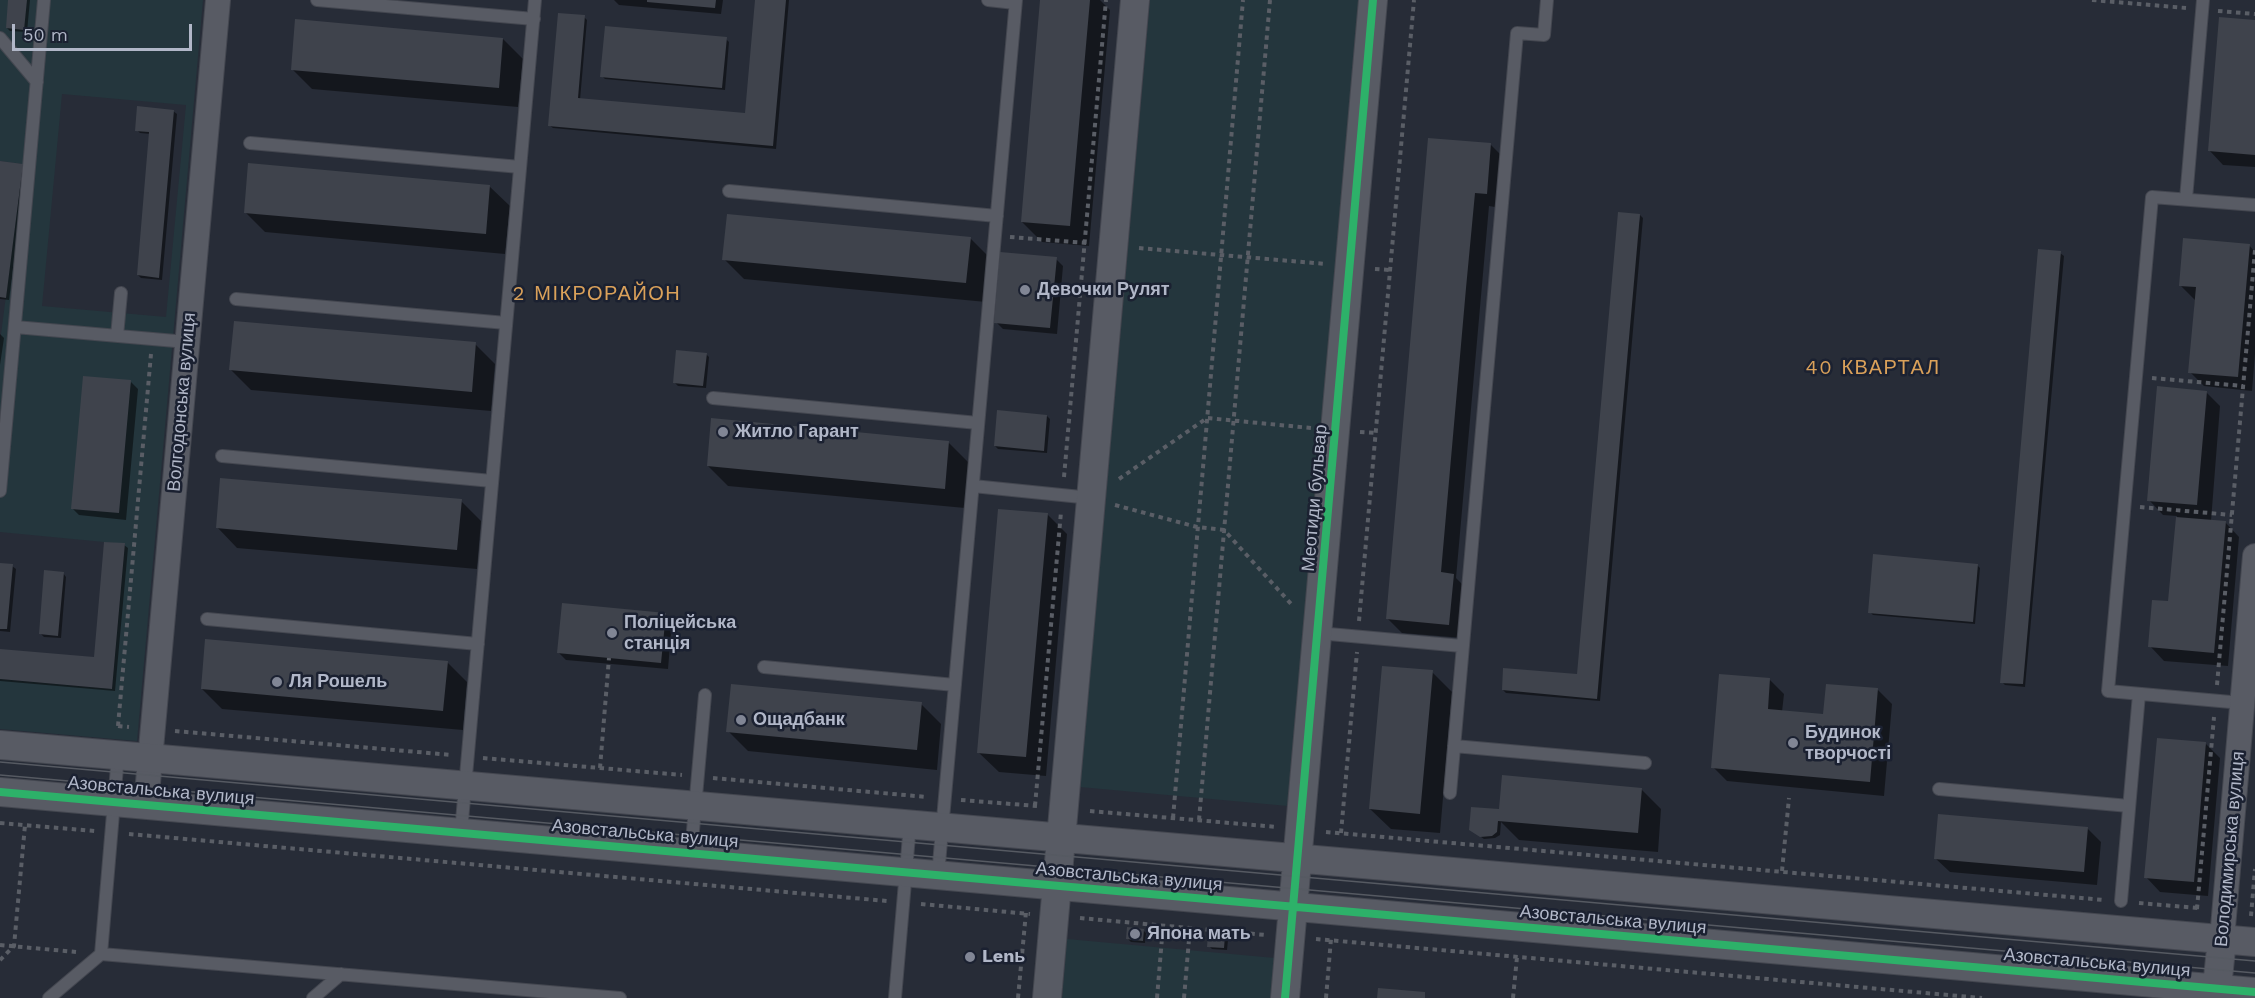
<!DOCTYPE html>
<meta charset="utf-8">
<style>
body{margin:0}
#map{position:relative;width:2255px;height:998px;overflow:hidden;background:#272c37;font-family:"Work Sans",sans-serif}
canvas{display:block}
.scale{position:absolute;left:12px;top:24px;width:180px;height:27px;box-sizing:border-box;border:3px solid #b1b7c8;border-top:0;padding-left:8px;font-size:18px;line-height:21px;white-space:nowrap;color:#b1b7c8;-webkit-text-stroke:4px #1b2131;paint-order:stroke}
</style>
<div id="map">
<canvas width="2255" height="998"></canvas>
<div class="scale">50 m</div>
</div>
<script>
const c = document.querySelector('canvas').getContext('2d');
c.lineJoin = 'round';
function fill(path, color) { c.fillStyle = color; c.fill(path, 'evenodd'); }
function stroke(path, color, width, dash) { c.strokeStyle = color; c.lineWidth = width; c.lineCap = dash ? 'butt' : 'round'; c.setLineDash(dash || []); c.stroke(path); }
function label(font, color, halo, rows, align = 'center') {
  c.font = font + ' "Work Sans",sans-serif'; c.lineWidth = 5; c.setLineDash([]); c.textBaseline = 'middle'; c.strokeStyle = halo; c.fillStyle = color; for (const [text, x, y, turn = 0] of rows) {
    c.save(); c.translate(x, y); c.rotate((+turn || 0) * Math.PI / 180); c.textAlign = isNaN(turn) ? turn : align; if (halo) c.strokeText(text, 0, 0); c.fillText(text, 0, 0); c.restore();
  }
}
const green = new Path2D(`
 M 0,0 L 203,0 L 137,741 L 0,729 L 0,679 L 112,689 L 125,544 L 0,532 L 0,342 L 23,164 L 0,161 ZM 62,94 L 186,105 L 166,317 L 42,306 Z
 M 1150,0 L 1359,0 L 1288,806 L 1080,787 Z
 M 1067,939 L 1275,958 L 1271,998 L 1062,998 Z`);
const shadow = new Path2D(`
 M 9,0 L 30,0 L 27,32 L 10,31 L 7,28 Z
 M 614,0 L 723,0 L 721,14 L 619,5 Z
 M 756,0 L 789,0 L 776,149 L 553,128 L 549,125 L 584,17 L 587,20 L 580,100 L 746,115 Z
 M 1042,0 L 1100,0 L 1110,10 L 1089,246 L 1042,242 L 1022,222 Z
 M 2255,21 L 2255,167 L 2223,165 L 2209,150 Z
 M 503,39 L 523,59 L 518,107 L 312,89 L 292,69 Z
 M 726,39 L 729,42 L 725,90 L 605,79 L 602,76 Z
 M 173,111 L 177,114 L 162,280 L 141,278 L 138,275 L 151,134 L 140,133 L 137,130 Z
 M 1430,139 L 1491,145 L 1505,159 L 1501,208 L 1489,206 L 1456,578 L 1467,589 L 1463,638 L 1402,633 L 1387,618 Z
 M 0,163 L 23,165 L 26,168 L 9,300 L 0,299 Z
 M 489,186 L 510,206 L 505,254 L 265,232 L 245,212 Z
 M 1640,215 L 1643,218 L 1600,701 L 1506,693 L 1503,690 L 1578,676 Z
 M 970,238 L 990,258 L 986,302 L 744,279 L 724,259 Z
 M 2249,245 L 2255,252 L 2255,354 L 2252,391 L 2204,386 L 2190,372 L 2195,300 L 2181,286 Z
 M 2060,253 L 2064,256 L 2025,687 L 2005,685 L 2002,682 Z
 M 1056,259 L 1063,266 L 1057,334 L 1003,329 L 996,322 Z
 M 0,334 L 4,338 L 0,365 Z
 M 475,344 L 495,364 L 491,411 L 251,390 L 231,370 Z
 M 706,354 L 709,357 L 706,388 L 678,386 L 675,383 Z
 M 131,382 L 138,389 L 126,520 L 79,515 L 72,508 Z
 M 2206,392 L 2220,406 L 2211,521 L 2225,522 L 2239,537 L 2228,666 L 2164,661 L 2150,646 L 2170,603 L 2177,516 L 2163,515 L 2149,500 Z
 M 1047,416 L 1050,419 L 1047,453 L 998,449 L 995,446 Z
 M 949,443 L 969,463 L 965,508 L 728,486 L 708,466 Z
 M 461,501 L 481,521 L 477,569 L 237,548 L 217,527 Z
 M 1047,514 L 1067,534 L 1046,776 L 999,772 L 978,752 Z
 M 124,545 L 128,548 L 115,691 L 0,681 L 0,650 L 95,659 Z
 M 0,565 L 12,566 L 16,569 L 10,632 L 0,631 Z
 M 1977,565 L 1980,568 L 1975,624 L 1873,615 L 1870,612 Z
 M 63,573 L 66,577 L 61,638 L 44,637 L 41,634 Z
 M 665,614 L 672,622 L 668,669 L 566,660 L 559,653 Z
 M 447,662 L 467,682 L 463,730 L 222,709 L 202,689 Z
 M 1432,672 L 1452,692 L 1440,833 L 1391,829 L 1370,809 Z
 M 1770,680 L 1784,694 L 1782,712 L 1824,716 L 1878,690 L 1892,704 L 1884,796 L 1727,781 L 1713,767 Z
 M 921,704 L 941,724 L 937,770 L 748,751 L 728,731 Z
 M 2206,744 L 2220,758 L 2208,896 L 2160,892 L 2146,877 Z
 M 1641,789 L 1661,809 L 1658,852 L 1519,840 L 1501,822 L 1500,835 L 1495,838 L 1484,839 L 1474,832 L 1500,811 Z
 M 2087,828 L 2101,842 L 2097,885 L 1950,872 L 1935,858 Z
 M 1143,930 L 1146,933 L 1145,943 L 1131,942 L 1128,939 Z
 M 1224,937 L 1228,940 L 1227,950 L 1212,949 L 1209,946 Z`);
const building = new Path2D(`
 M 8,0 L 27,0 L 24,30 L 6,28 Z
 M 647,0 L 716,0 L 715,8 L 647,2 Z
 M 755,0 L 786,0 L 773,146 L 548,126 L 558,13 L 585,15 L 578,98 L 745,113 Z
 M 1040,0 L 1090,0 L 1070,226 L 1021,222 Z
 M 2219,17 L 2255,20 L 2255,155 L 2208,151 Z
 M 295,19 L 503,38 L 499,88 L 291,70 Z
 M 605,26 L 727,37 L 722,88 L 600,77 Z
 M 137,106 L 174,110 L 159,278 L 137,275 L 149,132 L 135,131 Z
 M 1428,138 L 1491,143 L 1487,194 L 1475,193 L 1466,288 L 1441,572 L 1454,574 L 1449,625 L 1386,619 Z
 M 0,161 L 23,164 L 6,298 L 0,297 Z
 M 248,163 L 490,185 L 486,234 L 244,213 Z
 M 1618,212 L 1640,214 L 1597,699 L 1502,690 L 1503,668 L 1577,674 Z
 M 727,214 L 971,237 L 966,283 L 722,260 Z
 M 2183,238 L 2250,244 L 2238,377 L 2188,373 L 2196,287 L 2179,286 Z
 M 2038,249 L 2061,251 L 2023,684 L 2000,683 Z
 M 1000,252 L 1057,257 L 1050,328 L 994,323 Z
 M 234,321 L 476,342 L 472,392 L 229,370 Z
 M 676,350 L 707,353 L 703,386 L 673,383 Z
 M 83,376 L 131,380 L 119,513 L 71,509 Z
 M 2157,386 L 2207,391 L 2197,505 L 2147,501 Z
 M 997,410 L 1047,415 L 1044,451 L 994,446 Z
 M 711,418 L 949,441 L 945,489 L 707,466 Z
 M 220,478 L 462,499 L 457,550 L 216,528 Z
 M 998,509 L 1048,513 L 1026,757 L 977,753 Z
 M 2176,517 L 2226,521 L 2214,653 L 2148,647 L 2152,600 L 2168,601 Z
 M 104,542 L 125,543 L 112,689 L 0,679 L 0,649 L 94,657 Z
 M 1873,554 L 1978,564 L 1973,622 L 1868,613 Z
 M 0,563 L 13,564 L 7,629 L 0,629 Z
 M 44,570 L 64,572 L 58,636 L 39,634 Z
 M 562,603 L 666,613 L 661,663 L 557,653 Z
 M 205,639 L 448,661 L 443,711 L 201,689 Z
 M 1382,666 L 1433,670 L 1420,814 L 1369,809 Z
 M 1719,674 L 1770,678 L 1768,709 L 1823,714 L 1826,684 L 1878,688 L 1870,782 L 1711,768 Z
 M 731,684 L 922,702 L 917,750 L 726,732 Z
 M 2157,738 L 2206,742 L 2194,882 L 2144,878 Z
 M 1502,775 L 1642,788 L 1638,833 L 1498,821 L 1497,832 L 1492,836 L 1480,837 L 1469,830 L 1471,807 L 1499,809 Z
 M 1938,814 L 2088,827 L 2084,872 L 1934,859 Z
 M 1127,927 L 1144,929 L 1143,941 L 1126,939 Z
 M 1208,934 L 1225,936 L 1224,948 L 1207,947 Z
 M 1378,988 L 1425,992 L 1425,998 L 1377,998 Z`);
const path = new Path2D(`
 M 2092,0 L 2186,8
 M 2218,11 L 2255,14
 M 1010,237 L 1087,243
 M 1139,248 L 1326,264
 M 1375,269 L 1390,270
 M 2152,378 L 2243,386
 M 1360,432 L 1376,433
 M 1064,477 L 1106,0
 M 1119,479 L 1207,418 L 1311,428
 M 1115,505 L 1197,527 L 1224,530 L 1293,606
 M 2140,507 L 2232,515
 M 1359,621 L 1414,0
 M 2217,685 L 2255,250
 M 118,726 L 129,727
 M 118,726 L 151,354
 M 175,731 L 452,755
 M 483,758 L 682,775
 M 600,768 L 609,658
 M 713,778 L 927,797
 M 961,800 L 1037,806
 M 1035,806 L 1061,512
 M 1090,811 L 1277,827
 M 1173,818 L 1243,0
 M 1199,820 L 1270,0
 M 0,823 L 95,831
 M 1326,832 L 2104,900
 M 1341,833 L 1357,652
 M 129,834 L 887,901
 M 1782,871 L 1789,798
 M 2139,903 L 2198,908
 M 921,904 L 1030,914
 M 2197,909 L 2214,717
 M 2251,916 L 2255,869
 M 1080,918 L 1266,935
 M 1316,939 L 1982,998
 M 0,945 L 76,952
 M 0,960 L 14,946 L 25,825
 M 1018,998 L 1026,912
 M 1157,998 L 1163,926
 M 1184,998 L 1190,928
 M 1326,998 L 1331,939
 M 1513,998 L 1517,957`);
const service = new Path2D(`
 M 317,0 L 534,19
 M 988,0 L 1015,3
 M 0,38 L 37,82
 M 250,143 L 520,167
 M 729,191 L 997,216
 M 2186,199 L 2203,0
 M 236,299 L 506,323
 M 15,327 L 187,342
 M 117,336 L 121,293
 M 713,398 L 978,423
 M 222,456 L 492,481
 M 973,486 L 1091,498
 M 0,491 L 44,0
 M 207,619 L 478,644
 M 1318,633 L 1462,646
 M 764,667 L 955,685
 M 2242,703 L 2108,691 L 2152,197 L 2255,205
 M 1454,746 L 1645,763
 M 1939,789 L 2129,806
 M 1450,793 L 1517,33 L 1544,35 L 1547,0
 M 461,832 L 535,0
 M 691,853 L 705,695
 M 938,875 L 1016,0
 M 2121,901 L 2139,694
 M 101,954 L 620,998
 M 49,998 L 101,954 L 118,755
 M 313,998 L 341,974
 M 895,998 L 910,824`);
const minor = new Path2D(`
 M 146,805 L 218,0
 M 2222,939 L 2255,556`);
const tertiary = new Path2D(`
 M 0,745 L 2255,942
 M 0,792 L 2255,992
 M 2217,988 L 2222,939
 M 1047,998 L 1135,0
 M 1285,998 L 1373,0`);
const tram = new Path2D(`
 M 0,762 L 2255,961
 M 0,775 L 2255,973`);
const cycleway = new Path2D(`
 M 0,792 L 2255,992
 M 1285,998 L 1373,0`);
const markers = [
 [1025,290,6,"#818695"],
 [723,432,6,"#818695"],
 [612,633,6,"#818695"],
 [277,682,6,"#818695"],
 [741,720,6,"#818695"],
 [1793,743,6,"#818695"],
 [1135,934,6,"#818695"],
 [970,957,6,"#818695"]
];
const poiNames = [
 ["Девочки Рулят",1037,290],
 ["Житло Гарант",735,432],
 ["Поліцейська",624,623],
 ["станція",624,644],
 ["Ля Рошель",289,682],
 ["Ощадбанк",753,720],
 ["Будинок",1805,733],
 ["творчості",1805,754],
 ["Япона мать",1147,934],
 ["Lenь",982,957]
];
const streetNames = [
 ["Волгодонська вулиця",182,402,-85],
 ["Меотиди бульвар",1315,498,-85],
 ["Азовстальська вулиця",161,791,5],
 ["Азовстальська вулиця",645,834,5],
 ["Володимирська вулиця",2230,849,-85],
 ["Азовстальська вулиця",1129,877,5],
 ["Азовстальська вулиця",1613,920,5],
 ["Азовстальська вулиця",2097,963,5]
];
const neighbourhoodNames = [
 ["2 МІКРОРАЙОН",597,294],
 ["40 КВАРТАЛ",1873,368]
];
fill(green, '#24363d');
fill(shadow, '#0007');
fill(building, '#3f434c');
stroke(service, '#444750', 14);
stroke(minor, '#444750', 26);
stroke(tertiary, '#444750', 30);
stroke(path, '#5a5e66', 4, [4.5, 4.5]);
stroke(service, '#585b64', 12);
stroke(minor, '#585b64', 24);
stroke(tertiary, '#585b64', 28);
stroke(tram, '#565a62', 1.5);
stroke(cycleway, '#2db169', 8);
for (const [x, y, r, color] of markers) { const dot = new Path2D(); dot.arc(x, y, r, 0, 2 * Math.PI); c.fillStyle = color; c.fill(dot); stroke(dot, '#1b2131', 2); }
label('bold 18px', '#b1b7c8', '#1b2131', poiNames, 'left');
label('18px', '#b1b7c8', '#1b2131', streetNames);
c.letterSpacing = '1.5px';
label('20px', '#daa15a', '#1b2131', neighbourhoodNames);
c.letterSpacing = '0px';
</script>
